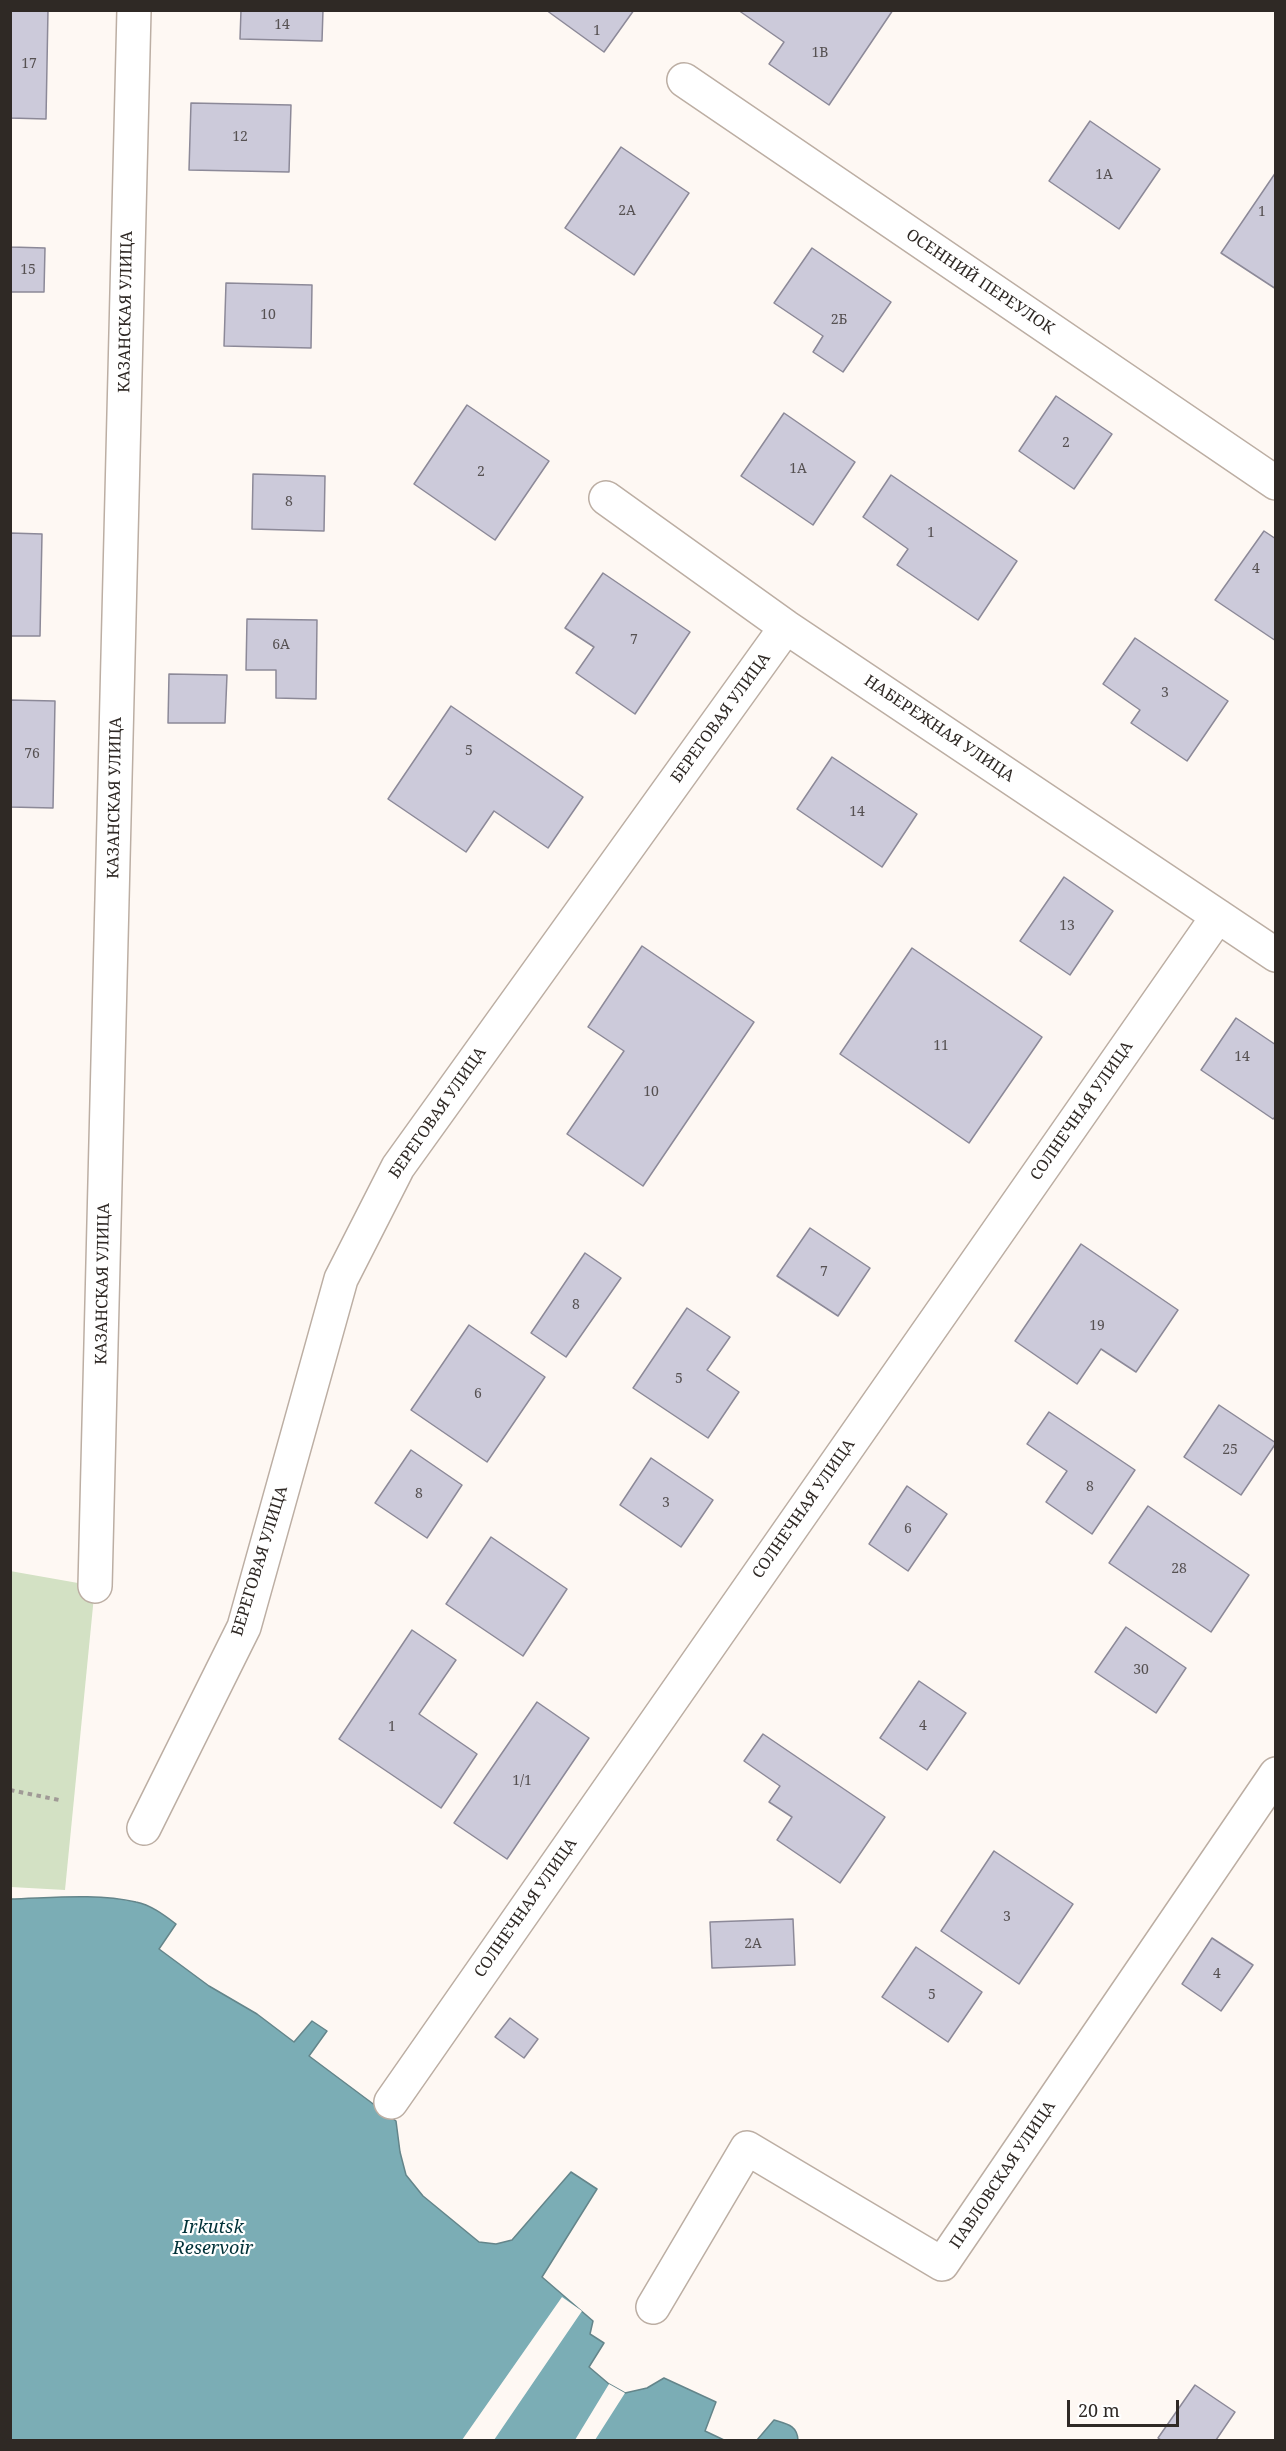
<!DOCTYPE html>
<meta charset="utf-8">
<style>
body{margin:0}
#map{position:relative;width:1286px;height:2451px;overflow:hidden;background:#fef8f3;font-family:"Noto Serif",serif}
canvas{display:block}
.frame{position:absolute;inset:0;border:12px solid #2f2925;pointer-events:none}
.scale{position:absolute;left:1067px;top:2400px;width:112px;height:27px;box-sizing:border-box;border:3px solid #2f2925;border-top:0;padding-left:8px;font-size:18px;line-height:21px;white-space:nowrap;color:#2f2925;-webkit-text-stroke:4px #fff;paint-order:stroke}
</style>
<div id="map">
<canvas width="1286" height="2451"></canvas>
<div class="frame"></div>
<div class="scale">20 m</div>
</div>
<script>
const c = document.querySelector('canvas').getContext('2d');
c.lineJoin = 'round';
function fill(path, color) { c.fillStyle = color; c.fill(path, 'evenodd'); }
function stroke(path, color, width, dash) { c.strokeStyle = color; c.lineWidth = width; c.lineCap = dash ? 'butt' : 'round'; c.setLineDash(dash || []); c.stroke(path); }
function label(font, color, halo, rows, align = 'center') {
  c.font = font + ' "Noto Serif",serif'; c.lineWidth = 4.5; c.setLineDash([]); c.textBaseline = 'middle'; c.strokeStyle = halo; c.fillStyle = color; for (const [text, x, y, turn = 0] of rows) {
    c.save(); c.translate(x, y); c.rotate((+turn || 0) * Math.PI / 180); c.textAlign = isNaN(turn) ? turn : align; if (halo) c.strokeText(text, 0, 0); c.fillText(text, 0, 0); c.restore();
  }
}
const green = new Path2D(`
 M 10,1571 L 95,1586 L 65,1890 L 11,1887 Z`);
const water = new Path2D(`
 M 10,1899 C 51,1898 96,1893 136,1902 C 151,1905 164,1915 176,1924 L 159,1949 L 209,1986 L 257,2014 L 294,2042 L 312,2021 L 327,2031 L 309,2056 L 396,2121 L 400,2152 L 406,2175 L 423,2196 L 479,2242 L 496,2244 L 512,2240 L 571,2172 L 597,2189 L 542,2277 L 593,2321 L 590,2334 L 604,2343 L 589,2367 L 609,2384 L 625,2393 L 647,2388 L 664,2378 L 716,2402 L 705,2431 L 724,2440 L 11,2440 Z
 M 774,2420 C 787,2424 797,2425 798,2440 L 757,2440 Z`);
const pier = new Path2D(`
 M 562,2297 L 582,2311 L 494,2440 L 462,2440 Z
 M 609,2384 L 625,2393 L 595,2440 L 575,2440 Z`);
const building = new Path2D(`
 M 10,10 L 48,10 L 46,119 L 10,118 Z
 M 241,10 L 323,10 L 322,41 L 240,39 Z
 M 546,10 L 634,10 L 604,52 Z
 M 738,10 L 893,10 L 829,105 L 769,64 L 784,42 Z
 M 191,103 L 291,105 L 289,172 L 189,170 Z
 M 1090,121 L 1160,169 L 1119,229 L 1049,181 Z
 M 621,147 L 689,193 L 634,275 L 565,228 Z
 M 1276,172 L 1276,289 L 1221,253 Z
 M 10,214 L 11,247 L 45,248 L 44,292 L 10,292 Z
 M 812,248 L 891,302 L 843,372 L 813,352 L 823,336 L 774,303 Z
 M 226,283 L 312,285 L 311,348 L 224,346 Z
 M 1056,396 L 1112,434 L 1074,489 L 1019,451 Z
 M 467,405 L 549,461 L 495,540 L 414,484 Z
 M 784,413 L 855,462 L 813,525 L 741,476 Z
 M 253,474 L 325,476 L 324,531 L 252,529 Z
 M 891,475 L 1017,561 L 978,620 L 897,565 L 908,549 L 863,517 Z
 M 1264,531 L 1276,539 L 1276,641 L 1215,600 Z
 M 10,533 L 42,534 L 40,636 L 10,636 Z
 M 603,573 L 690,632 L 635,714 L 576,673 L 594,647 L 565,628 Z
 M 247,619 L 317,620 L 316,699 L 276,698 L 276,670 L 246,670 Z
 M 1135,638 L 1228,701 L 1187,761 L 1131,723 L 1140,710 L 1103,684 Z
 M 169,674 L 227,675 L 225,723 L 168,723 Z
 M 10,700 L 55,701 L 53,808 L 10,807 Z
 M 451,706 L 583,797 L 548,848 L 494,811 L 466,852 L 388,799 Z
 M 832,757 L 917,814 L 882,867 L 797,809 Z
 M 1064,877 L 1113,911 L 1070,975 L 1020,941 Z
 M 642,946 L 754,1022 L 643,1186 L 567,1134 L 624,1051 L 588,1027 Z
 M 912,948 L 1042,1037 L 969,1143 L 840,1054 Z
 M 1236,1018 L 1276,1045 L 1276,1116 L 1273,1119 L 1201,1070 Z
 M 810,1228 L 870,1268 L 838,1316 L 777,1276 Z
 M 1081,1244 L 1178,1310 L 1136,1372 L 1101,1349 L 1077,1384 L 1015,1341 Z
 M 585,1253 L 621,1278 L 566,1357 L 531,1333 Z
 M 687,1308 L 730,1337 L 707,1370 L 739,1392 L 708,1438 L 633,1388 Z
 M 469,1325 L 545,1377 L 487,1462 L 411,1410 Z
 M 1219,1405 L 1276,1443 L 1241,1495 L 1184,1457 Z
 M 1049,1412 L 1135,1470 L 1092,1534 L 1046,1502 L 1067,1471 L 1027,1444 Z
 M 411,1450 L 462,1485 L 427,1538 L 375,1503 Z
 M 651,1458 L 713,1500 L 681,1547 L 620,1505 Z
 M 907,1486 L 947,1514 L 908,1571 L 869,1544 Z
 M 1148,1506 L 1249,1575 L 1211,1632 L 1109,1563 Z
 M 491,1537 L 567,1589 L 523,1656 L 446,1604 Z
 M 1126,1627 L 1186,1668 L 1156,1713 L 1095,1672 Z
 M 412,1630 L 456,1660 L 419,1714 L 477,1754 L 441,1808 L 339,1739 Z
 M 919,1681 L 966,1713 L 927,1770 L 880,1738 Z
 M 537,1702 L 589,1738 L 507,1859 L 454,1823 Z
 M 763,1734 L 885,1817 L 840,1883 L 777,1840 L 792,1817 L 769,1802 L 780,1786 L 744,1761 Z
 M 994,1851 L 1073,1904 L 1019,1984 L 941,1931 Z
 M 793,1919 L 795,1965 L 712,1968 L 710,1922 Z
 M 1212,1938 L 1253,1965 L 1221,2011 L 1182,1984 Z
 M 916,1947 L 982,1992 L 948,2042 L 882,1997 Z
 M 510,2018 L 538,2039 L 524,2058 L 495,2037 Z
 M 1195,2385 L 1235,2412 L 1216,2440 L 1161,2440 L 1158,2438 Z`);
const path = new Path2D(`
 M 10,1790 L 59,1800`);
const minor = new Path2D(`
 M 684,80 L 1276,483
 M 606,498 L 786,627 L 1276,955
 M 95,1586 L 134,10
 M 144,1828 L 244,1627 L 341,1279 L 398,1167 L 786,627
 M 391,2102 L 1218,916
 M 653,2307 L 747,2148 L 942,2264 L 1276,1774`);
const numberNames = [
 ["14",282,25],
 ["1",597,31],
 ["1В",820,53],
 ["17",29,64],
 ["12",240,137],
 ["1А",1104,175],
 ["2А",627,211],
 ["1",1262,212],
 ["15",28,270],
 ["10",268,315],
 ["2Б",839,320],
 ["2",1066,443],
 ["1А",798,469],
 ["2",481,472],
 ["8",289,502],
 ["1",931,533],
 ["4",1256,569],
 ["7",634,640],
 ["6А",281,645],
 ["3",1165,693],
 ["5",469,751],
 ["76",32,754],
 ["14",857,812],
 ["13",1067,926],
 ["11",941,1046],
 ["14",1242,1057],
 ["10",651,1092],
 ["7",824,1272],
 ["8",576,1305],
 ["19",1097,1326],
 ["5",679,1379],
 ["6",478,1394],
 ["25",1230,1450],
 ["8",1090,1487],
 ["8",419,1494],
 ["3",666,1503],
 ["6",908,1529],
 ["28",1179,1569],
 ["30",1141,1670],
 ["4",923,1726],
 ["1",392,1727],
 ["1/1",522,1781],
 ["3",1007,1917],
 ["2А",753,1944],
 ["4",1217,1974],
 ["5",932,1995]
];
const streetNames = [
 ["ОСЕННИЙ ПЕРЕУЛОК",980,282,34],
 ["КАЗАНСКАЯ УЛИЦА",126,312,-89],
 ["БЕРЕГОВАЯ УЛИЦА",721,718,-54],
 ["НАБЕРЕЖНАЯ УЛИЦА",939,729,34],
 ["КАЗАНСКАЯ УЛИЦА",115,798,-89],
 ["СОЛНЕЧНАЯ УЛИЦА",1082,1111,-55],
 ["БЕРЕГОВАЯ УЛИЦА",438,1113,-55],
 ["КАЗАНСКАЯ УЛИЦА",103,1284,-89],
 ["СОЛНЕЧНАЯ УЛИЦА",804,1509,-55],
 ["БЕРЕГОВАЯ УЛИЦА",260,1561,-73],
 ["СОЛНЕЧНАЯ УЛИЦА",526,1908,-55],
 ["ПАВЛОВСКАЯ УЛИЦА",1003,2175,-56]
];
const waterNames = [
 ["Irkutsk",213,2228],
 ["Reservoir",213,2249]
];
fill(green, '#d3e1c4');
fill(water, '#7badb5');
stroke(water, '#64858a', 1.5);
fill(pier, '#fef8f3');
fill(building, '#cccada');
stroke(building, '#8c8998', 1.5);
stroke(minor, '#bcaea3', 36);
stroke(path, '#a09a96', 4, [4.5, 4.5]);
stroke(minor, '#fff', 33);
label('14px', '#565152', null, numberNames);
label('16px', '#2f2925', '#fff', streetNames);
label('italic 18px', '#003138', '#fff', waterNames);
</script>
